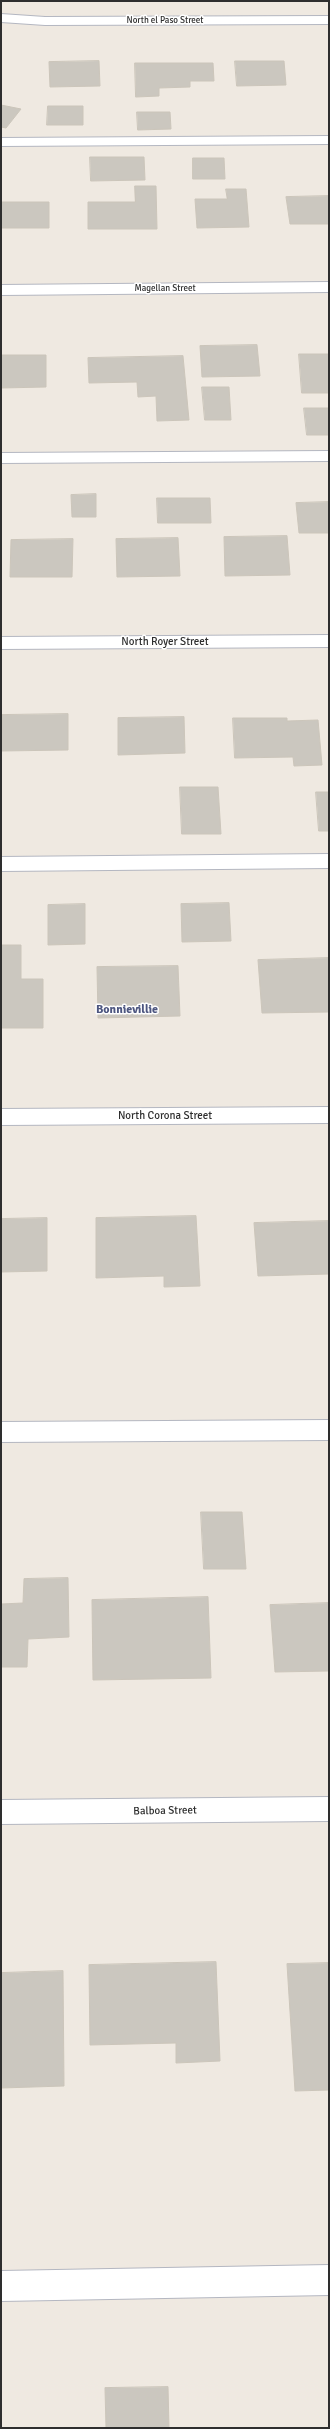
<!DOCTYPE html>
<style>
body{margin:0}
#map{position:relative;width:330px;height:2429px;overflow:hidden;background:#efe9e1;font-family:Signika,sans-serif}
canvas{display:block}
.frame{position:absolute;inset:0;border:2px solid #2e2e2e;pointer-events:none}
</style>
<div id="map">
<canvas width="330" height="2429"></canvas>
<div class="frame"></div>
</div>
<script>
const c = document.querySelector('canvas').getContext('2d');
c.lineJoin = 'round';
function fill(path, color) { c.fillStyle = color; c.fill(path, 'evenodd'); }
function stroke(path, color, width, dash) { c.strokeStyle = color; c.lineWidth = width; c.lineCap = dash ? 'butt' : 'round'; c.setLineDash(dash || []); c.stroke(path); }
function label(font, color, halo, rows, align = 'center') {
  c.font = font + ' Signika,sans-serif'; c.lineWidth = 3; c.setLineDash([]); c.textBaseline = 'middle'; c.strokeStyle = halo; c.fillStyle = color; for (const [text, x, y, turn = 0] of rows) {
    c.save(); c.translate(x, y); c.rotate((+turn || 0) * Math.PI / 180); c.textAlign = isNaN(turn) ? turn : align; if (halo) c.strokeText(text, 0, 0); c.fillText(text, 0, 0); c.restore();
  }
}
const building = new Path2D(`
 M 99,61 L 100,86 L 50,87 L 49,62 Z
 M 235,61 L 284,61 L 286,85 L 237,86 Z
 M 135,63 L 213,63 L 214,81 L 190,81 L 190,87 L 159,88 L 159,96 L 136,97 Z
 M 1,105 L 21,109 L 6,128 L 1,127 Z
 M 48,106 L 83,106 L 83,125 L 47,125 Z
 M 137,112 L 170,112 L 171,129 L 138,130 Z
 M 90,157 L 144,157 L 145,180 L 91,181 Z
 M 193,158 L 224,158 L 225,179 L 193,179 Z
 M 135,186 L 156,186 L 157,229 L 88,229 L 88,202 L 135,202 Z
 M 226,189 L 246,189 L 249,227 L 197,228 L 195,199 L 227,199 Z
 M 329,196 L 329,224 L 290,224 L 286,197 Z
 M 1,202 L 49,202 L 49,228 L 1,228 Z
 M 257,345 L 260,376 L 202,377 L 200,346 Z
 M 299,354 L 329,354 L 329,393 L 302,393 Z
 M 1,355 L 46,355 L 46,387 L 1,388 Z
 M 183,356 L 189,420 L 157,421 L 156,396 L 138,397 L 137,382 L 89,383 L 88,358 Z
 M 202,387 L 229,387 L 231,420 L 205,420 Z
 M 304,408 L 329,408 L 329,435 L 307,435 Z
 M 96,494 L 96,517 L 72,517 L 71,495 Z
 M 157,498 L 210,498 L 211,523 L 158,523 Z
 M 329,502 L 329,533 L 299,533 L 296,503 Z
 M 287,536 L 290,575 L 225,576 L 224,537 Z
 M 178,538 L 180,576 L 117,577 L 116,539 Z
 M 73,539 L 72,577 L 10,577 L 11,540 Z
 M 68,714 L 68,750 L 1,751 L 2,715 Z
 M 184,717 L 185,753 L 118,755 L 118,718 Z
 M 233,718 L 287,718 L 287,721 L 318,720 L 322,765 L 294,766 L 293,757 L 235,758 Z
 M 180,787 L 218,787 L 221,834 L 182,834 Z
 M 316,792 L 329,792 L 329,831 L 319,831 Z
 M 229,903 L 231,941 L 182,942 L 181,904 Z
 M 85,904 L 85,944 L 48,945 L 48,905 Z
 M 1,945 L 21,945 L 21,979 L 43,979 L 43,1028 L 1,1028 Z
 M 329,958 L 329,1012 L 262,1013 L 258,960 Z
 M 178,966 L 180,1016 L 98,1018 L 97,967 Z
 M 196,1216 L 200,1286 L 164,1287 L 164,1276 L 96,1278 L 96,1218 Z
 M 47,1218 L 47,1271 L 1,1272 L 1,1219 Z
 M 329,1221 L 329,1274 L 258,1276 L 254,1223 Z
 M 201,1512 L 242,1512 L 246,1569 L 204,1569 Z
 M 68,1578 L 69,1637 L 28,1639 L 27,1667 L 1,1667 L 1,1604 L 23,1603 L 24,1579 Z
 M 208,1597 L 211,1678 L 93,1680 L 92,1600 Z
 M 329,1603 L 329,1671 L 275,1672 L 270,1605 Z
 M 216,1962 L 220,2061 L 176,2063 L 176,2043 L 90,2045 L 89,1965 Z
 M 329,1963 L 329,2090 L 295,2091 L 287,1964 Z
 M 63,1971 L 64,2086 L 1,2088 L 1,1973 Z
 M 168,2387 L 169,2428 L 106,2428 L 105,2388 Z`);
const service = new Path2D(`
 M 329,136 L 329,144 L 1,146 L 1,138 Z
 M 329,451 L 329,461 L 1,463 L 1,453 Z
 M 329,854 L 329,868 L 1,871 L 1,857 Z
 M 329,1420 L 329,1440 L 1,1442 L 1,1422 Z
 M 329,2265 L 329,2295 L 1,2301 L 1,2271 Z`);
const minor = new Path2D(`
 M 1,14 L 45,17 L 329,16 L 329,24 L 45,25 L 1,22 Z
 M 329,282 L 329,292 L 1,295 L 1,285 Z
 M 329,635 L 329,647 L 1,649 L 1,637 Z
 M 329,1107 L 329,1123 L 1,1125 L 1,1109 Z
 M 329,1797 L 329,1821 L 1,1824 L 1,1800 Z`);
const farStreetnames = [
 ["North el Paso Street",165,21],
 ["Magellan Street",165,289]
];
const streetNames = [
 ["North Royer Street",165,642],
 ["North Corona Street",165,1116],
 ["Balboa Street",165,1811,-1]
];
const neighbourhoodNames = [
 ["Bonnievillie",127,1010]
];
fill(building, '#cbc7bf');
stroke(building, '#cbc5ba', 1);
stroke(service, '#b4b7c1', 2);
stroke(minor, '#b4b7c1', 2);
fill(service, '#fff');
fill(minor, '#fff');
label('9px', '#2e2e2e', '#fff', farStreetnames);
label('11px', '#2e2e2e', '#fff', streetNames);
label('bold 12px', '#4d5680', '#fff', neighbourhoodNames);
</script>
